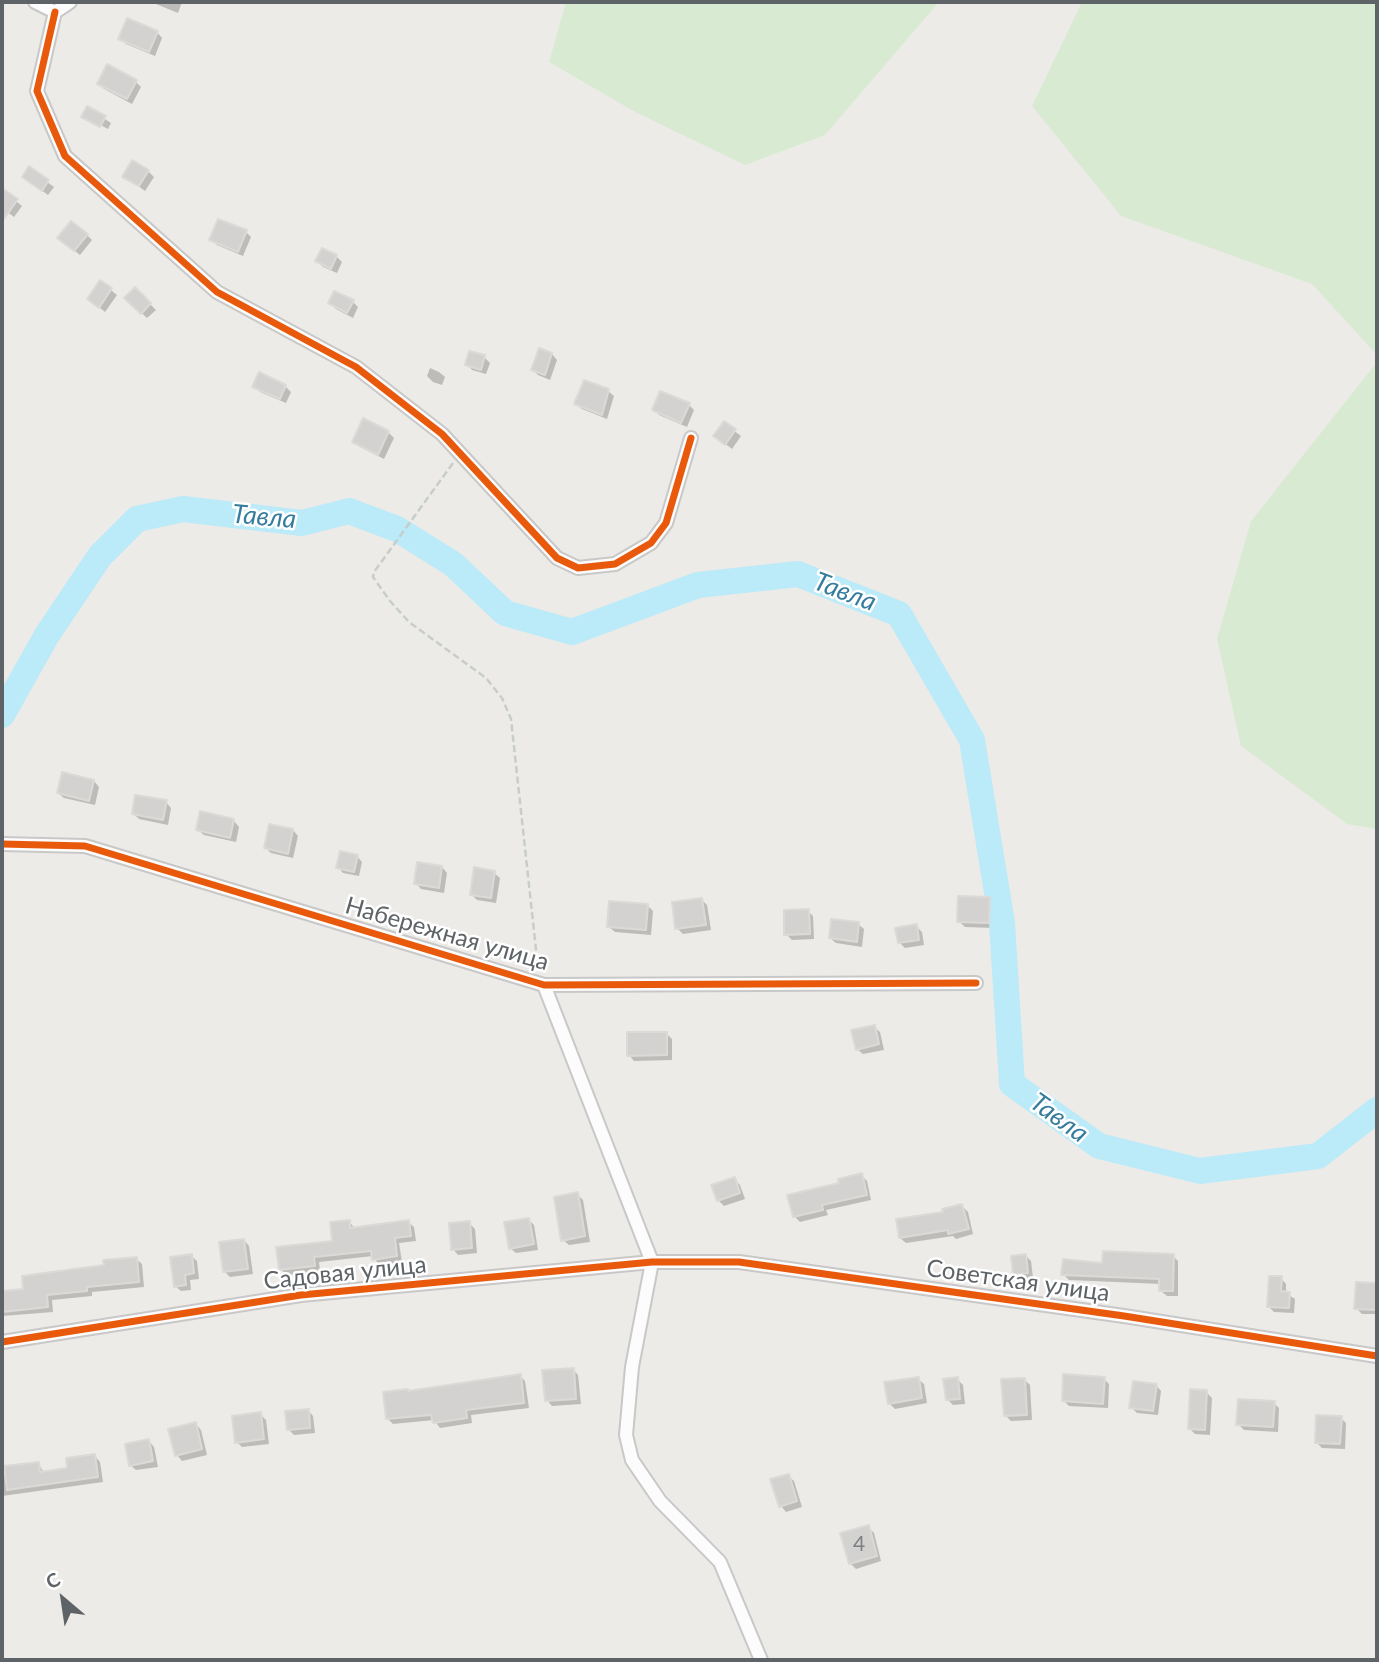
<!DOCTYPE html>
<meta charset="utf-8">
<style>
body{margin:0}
#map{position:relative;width:1379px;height:1662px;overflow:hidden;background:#edebe8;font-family:Lato,sans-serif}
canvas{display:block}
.frame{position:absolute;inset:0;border:4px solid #5d6366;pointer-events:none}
.north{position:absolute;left:28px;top:1564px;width:70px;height:70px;-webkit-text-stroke:5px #fff;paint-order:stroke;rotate:331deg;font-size:19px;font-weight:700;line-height:28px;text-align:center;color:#5d6366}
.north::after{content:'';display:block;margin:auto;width:24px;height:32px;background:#5d6366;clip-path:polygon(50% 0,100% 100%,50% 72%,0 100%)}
</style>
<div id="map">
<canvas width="1379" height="1662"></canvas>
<div class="frame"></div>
<div class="north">С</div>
</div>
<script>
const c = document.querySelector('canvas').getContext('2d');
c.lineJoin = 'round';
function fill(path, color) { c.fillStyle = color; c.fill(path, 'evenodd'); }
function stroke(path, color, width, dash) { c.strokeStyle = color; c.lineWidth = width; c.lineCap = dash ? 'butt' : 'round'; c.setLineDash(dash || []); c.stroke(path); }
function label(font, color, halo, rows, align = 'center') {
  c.font = font + ' Lato,sans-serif'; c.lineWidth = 5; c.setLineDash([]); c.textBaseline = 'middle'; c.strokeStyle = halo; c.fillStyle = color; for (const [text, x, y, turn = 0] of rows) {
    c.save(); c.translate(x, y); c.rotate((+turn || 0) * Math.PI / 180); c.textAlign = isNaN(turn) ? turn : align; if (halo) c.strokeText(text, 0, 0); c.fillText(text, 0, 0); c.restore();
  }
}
const green = new Path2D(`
 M 566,2 L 939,2 L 825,135 L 745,165 L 637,113 L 549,62 Z
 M 1082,2 L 1377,2 L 1377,355 L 1312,284 L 1121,216 L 1032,106 Z
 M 1377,362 L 1377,829 L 1347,824 L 1241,746 L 1217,639 L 1251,521 Z`);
const shadow = new Path2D(`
 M 151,2 L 182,2 L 178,13 Z
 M 157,32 L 162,38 L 155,56 L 126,44 L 120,38 Z
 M 136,82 L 141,87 L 132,104 L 104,89 L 99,83 Z
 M 88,108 L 111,123 L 108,129 L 87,118 L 87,121 L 83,117 Z
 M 29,169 L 54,187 L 48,195 L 24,177 Z
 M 148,171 L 154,177 L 145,191 L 125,176 Z
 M 2,190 L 22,206 L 14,217 L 2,208 Z
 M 246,232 L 251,237 L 243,256 L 217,245 L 211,239 Z
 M 87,235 L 92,240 L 80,255 L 65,243 Z
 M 336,256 L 342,262 L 337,273 L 323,267 L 317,261 Z
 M 101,282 L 117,295 L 105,312 L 89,299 Z
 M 135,289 L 156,310 L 147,318 L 126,298 Z
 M 353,302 L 358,307 L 353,318 L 336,309 L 330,303 Z
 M 552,354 L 557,360 L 550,380 L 538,375 L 533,370 Z
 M 484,357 L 490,363 L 486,374 L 472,370 L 467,364 Z
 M 430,368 L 439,372 L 445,377 L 442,385 L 433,382 L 427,376 Z
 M 254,386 L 285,386 L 291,392 L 286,403 L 260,392 Z
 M 608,391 L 614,396 L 607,419 L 582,409 L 576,404 Z
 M 689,405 L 694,410 L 687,427 L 659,415 L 654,409 Z
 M 724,423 L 741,436 L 732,449 L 715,436 Z
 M 388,432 L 394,438 L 384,459 L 360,447 L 354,442 Z
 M 94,781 L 99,787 L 95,805 L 64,798 L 58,793 Z
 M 166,802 L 171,808 L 168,825 L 139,819 L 134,814 Z
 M 202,814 L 234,821 L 239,827 L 236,842 L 204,835 L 198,830 Z
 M 293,830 L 298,836 L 293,858 L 271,853 L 266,848 Z
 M 357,856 L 362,862 L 359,876 L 343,873 L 338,867 Z
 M 442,867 L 447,873 L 444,893 L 421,889 L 416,883 Z
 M 494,873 L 500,878 L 496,903 L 477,900 L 471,894 Z
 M 990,899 L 995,904 L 994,928 L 965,927 L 959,921 Z
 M 702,900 L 707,905 L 711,930 L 683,934 L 677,928 Z
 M 647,905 L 653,911 L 651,935 L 615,932 L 609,927 Z
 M 808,911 L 813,916 L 814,939 L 792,940 L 786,934 Z
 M 858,924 L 864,929 L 862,947 L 836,943 L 830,938 Z
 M 916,926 L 922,932 L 924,945 L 905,948 L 899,942 Z
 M 874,1027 L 880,1032 L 884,1050 L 863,1054 L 857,1049 Z
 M 666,1033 L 672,1039 L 672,1060 L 634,1061 L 629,1055 Z
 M 861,1175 L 867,1181 L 871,1200 L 826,1210 L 828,1215 L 800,1222 L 794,1216 L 841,1184 Z
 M 734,1179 L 740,1185 L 745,1199 L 724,1206 L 718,1200 Z
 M 577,1194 L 583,1200 L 590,1242 L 569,1245 L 563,1240 Z
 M 962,1206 L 968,1212 L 973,1234 L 956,1239 L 953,1236 L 906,1243 L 900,1238 Z
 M 529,1220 L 534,1225 L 538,1250 L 516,1253 L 510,1248 Z
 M 349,1221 L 355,1229 L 408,1222 L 414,1227 L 416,1241 L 399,1243 L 402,1262 L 379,1265 L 373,1256 L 319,1262 L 320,1271 L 286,1275 L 281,1269 L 334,1242 Z
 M 469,1223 L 475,1229 L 477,1253 L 458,1255 L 453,1249 Z
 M 244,1240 L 249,1246 L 253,1274 L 230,1277 L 224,1271 Z
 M 191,1256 L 197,1261 L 199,1279 L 190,1280 L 191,1290 L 181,1291 L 175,1286 Z
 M 1026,1256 L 1031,1261 L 1033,1278 L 1020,1280 L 1015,1274 Z
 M 1173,1256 L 1178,1261 L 1178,1296 L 1167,1296 L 1161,1291 L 1161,1284 L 1069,1280 L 1063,1274 L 1104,1264 Z
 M 136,1259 L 142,1264 L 144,1287 L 92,1292 L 92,1296 L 52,1300 L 53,1312 L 2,1316 L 2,1293 L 25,1290 Z
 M 1281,1278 L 1286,1284 L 1286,1293 L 1295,1299 L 1294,1313 L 1274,1312 L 1268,1306 Z
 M 1358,1283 L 1377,1285 L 1377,1314 L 1362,1314 L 1356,1308 Z
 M 573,1369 L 578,1375 L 581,1404 L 552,1406 L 547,1400 Z
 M 520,1376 L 525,1381 L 529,1408 L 471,1415 L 472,1423 L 440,1428 L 434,1420 L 393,1424 L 388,1419 L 409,1393 Z
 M 918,1379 L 924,1384 L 927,1403 L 895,1409 L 889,1403 Z
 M 957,1379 L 963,1385 L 965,1404 L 953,1405 L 947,1399 Z
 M 1024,1379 L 1030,1385 L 1032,1420 L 1011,1421 L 1006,1416 Z
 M 1104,1379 L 1109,1384 L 1108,1408 L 1069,1406 L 1063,1400 Z
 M 1156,1385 L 1161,1391 L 1158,1415 L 1137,1413 L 1131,1407 Z
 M 1206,1392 L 1212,1398 L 1210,1435 L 1195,1434 L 1190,1429 Z
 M 1274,1403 L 1279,1408 L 1278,1432 L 1244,1430 L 1238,1424 Z
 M 308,1410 L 313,1416 L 315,1433 L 294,1435 L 288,1429 Z
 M 260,1414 L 266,1420 L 269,1444 L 242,1447 L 237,1442 Z
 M 1341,1418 L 1346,1423 L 1345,1449 L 1322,1448 L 1316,1442 Z
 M 196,1424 L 201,1430 L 207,1455 L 182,1461 L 177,1455 Z
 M 149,1441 L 154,1447 L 158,1467 L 136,1470 L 130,1465 Z
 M 95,1456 L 100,1462 L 103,1482 L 2,1496 L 2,1469 L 38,1463 L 44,1473 L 69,1470 Z
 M 788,1476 L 794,1481 L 802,1507 L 786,1512 L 781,1506 Z
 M 868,1527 L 874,1533 L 881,1561 L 856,1569 L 850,1563 Z`);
const river = new Path2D(`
 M 2,715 L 47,635 L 100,556 L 137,519 L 183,509 L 302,523 L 349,511 L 397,529 L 453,564 L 505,613 L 572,632 L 698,585 L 798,574 L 899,614 L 972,740 L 1002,923 L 1012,1084 L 1099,1146 L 1200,1171 L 1318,1156 L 1377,1110`);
const building = new Path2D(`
 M 127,18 L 158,31 L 149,52 L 118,39 Z
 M 107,64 L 137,80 L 127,99 L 97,84 Z
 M 87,106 L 106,116 L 100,127 L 81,117 Z
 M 132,160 L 149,170 L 139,186 L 122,177 Z
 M 29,166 L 49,180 L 42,191 L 22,177 Z
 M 2,188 L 18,199 L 2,222 Z
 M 218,219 L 247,230 L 238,252 L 209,240 Z
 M 71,221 L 88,234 L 74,251 L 57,238 Z
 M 322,248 L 337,255 L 331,269 L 315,261 Z
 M 100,280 L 112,288 L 99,308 L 87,299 Z
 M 135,287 L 151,303 L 141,314 L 124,298 Z
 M 334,291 L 354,300 L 347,313 L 328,303 Z
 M 539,348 L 552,353 L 545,375 L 531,370 Z
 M 469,351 L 485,355 L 481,370 L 465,365 Z
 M 259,372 L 286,385 L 280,399 L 252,387 Z
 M 584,380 L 609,389 L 602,415 L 574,404 Z
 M 660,391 L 690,403 L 681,423 L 652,410 Z
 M 363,418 L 389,431 L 378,455 L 352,442 Z
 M 724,421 L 736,429 L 725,445 L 713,436 Z
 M 62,772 L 94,780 L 89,801 L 57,793 Z
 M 135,795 L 167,800 L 163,820 L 132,814 Z
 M 200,811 L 234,819 L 230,838 L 196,830 Z
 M 269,824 L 293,829 L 288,854 L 264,848 Z
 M 340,851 L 358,855 L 354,872 L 336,868 Z
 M 417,862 L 442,866 L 439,888 L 414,884 Z
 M 474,867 L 495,871 L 491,898 L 470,895 Z
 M 958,896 L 990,897 L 989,923 L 957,922 Z
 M 702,898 L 706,925 L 675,929 L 672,902 Z
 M 609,901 L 648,904 L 646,930 L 607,927 Z
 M 809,909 L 810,934 L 784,935 L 784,910 Z
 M 831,919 L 859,922 L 857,942 L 829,938 Z
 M 917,924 L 919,940 L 898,943 L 895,928 Z
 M 875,1025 L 879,1044 L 856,1050 L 851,1030 Z
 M 627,1032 L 667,1032 L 667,1055 L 627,1056 Z
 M 862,1173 L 867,1195 L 822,1205 L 823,1210 L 793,1217 L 787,1195 L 839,1183 L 838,1179 Z
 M 735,1177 L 740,1193 L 717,1201 L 711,1185 Z
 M 578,1192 L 585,1236 L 561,1241 L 554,1197 Z
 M 962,1204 L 969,1229 L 948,1234 L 948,1230 L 899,1238 L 896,1219 L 943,1212 L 942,1209 Z
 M 529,1218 L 534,1244 L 509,1249 L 504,1222 Z
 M 350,1220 L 350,1228 L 409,1220 L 411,1236 L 395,1238 L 397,1256 L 372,1260 L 371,1251 L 314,1257 L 315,1266 L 279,1270 L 276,1247 L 332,1241 L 330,1222 Z
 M 470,1221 L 472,1248 L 451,1250 L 449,1223 Z
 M 244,1239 L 248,1269 L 223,1272 L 219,1242 Z
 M 1103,1251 L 1174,1254 L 1173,1291 L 1159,1291 L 1159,1279 L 1061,1275 L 1063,1259 L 1102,1263 Z
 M 192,1254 L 194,1273 L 185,1275 L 186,1285 L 174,1287 L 170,1257 Z
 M 1026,1254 L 1028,1273 L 1013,1275 L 1011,1256 Z
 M 137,1257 L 139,1282 L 87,1287 L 87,1291 L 47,1295 L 48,1307 L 2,1312 L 2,1291 L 23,1289 L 22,1276 L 104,1265 L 103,1260 Z
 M 1269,1276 L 1282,1276 L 1281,1291 L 1290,1292 L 1289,1308 L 1267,1307 Z
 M 1356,1282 L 1377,1283 L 1377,1310 L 1354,1309 Z
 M 574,1368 L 576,1399 L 545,1401 L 542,1370 Z
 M 521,1374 L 524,1403 L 466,1410 L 467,1418 L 433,1423 L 431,1415 L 386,1419 L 383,1392 L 408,1389 L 408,1391 Z
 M 1063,1374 L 1105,1377 L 1103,1404 L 1062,1401 Z
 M 919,1377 L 922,1398 L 888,1404 L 884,1382 Z
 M 958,1377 L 960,1399 L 946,1400 L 943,1379 Z
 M 1025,1378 L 1027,1415 L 1004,1416 L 1001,1379 Z
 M 1133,1381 L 1157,1384 L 1153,1411 L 1129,1408 Z
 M 1190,1389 L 1207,1390 L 1205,1430 L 1188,1429 Z
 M 1238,1399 L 1275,1401 L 1273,1427 L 1236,1425 Z
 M 309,1409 L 310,1428 L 287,1430 L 285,1411 Z
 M 261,1412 L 264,1439 L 235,1443 L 232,1416 Z
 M 1316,1415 L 1342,1416 L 1340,1444 L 1315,1443 Z
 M 196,1422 L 202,1449 L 175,1456 L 168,1429 Z
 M 149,1439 L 153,1461 L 129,1466 L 125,1444 Z
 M 95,1454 L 98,1477 L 7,1490 L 4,1466 L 39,1462 L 40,1472 L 67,1468 L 66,1458 Z
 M 789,1474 L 797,1501 L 779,1507 L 770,1479 Z
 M 869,1525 L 877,1556 L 849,1564 L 840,1533 Z`);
const path = new Path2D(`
 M 453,463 L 374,572 L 373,577 L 390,601 L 409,622 L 486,678 L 502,698 L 511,719 L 538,968`);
const minor = new Path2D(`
 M 35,2 L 55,12
 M 55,12 L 37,91 L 65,156 L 217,292 L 356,367 L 442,434 L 557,558 L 578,568 L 615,564 L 651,543 L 666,523 L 691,438
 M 55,12 L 70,2
 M 2,844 L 85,846 L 544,985 L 976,983
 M 544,985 L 652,1262 L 632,1367 L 626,1435 L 632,1460 L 660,1501 L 720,1562 L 761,1660
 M 2,1342 L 301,1295 L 652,1262 L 739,1262 L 1124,1316 L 1377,1356`);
const cycleway = new Path2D(`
 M 55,12 L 37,91 L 65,156 L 217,292 L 356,367 L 442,434 L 557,558 L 578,568 L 615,564 L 651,543 L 666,523 L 691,438
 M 2,844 L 85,846 L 544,985 L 976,983
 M 2,1342 L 301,1295 L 652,1262 L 739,1262 L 1124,1316 L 1377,1356`);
const numberNames = [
 ["4",859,1544]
];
const streetNames = [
 ["Набережная улица",447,934,16],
 ["Садовая улица",345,1273,-6],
 ["Советская улица",1018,1281,8]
];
const waterNames = [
 ["Тавла",264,517,5],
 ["Тавла",845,592,21],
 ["Тавла",1059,1118,36]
];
fill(green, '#d9ead3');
fill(shadow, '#0003');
stroke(river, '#bbeaf8', 26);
fill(building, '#d4d2d0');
stroke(building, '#dcdad7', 2);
stroke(minor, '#c8c8c8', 16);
stroke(path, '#c7cec9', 2.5, [7, 3.5]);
stroke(minor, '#fcfcfc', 12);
stroke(cycleway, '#e8590c', 7);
label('21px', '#7c8082', null, numberNames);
label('24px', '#5d6366', '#fff', streetNames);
label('italic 26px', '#367c9c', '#fff', waterNames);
</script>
